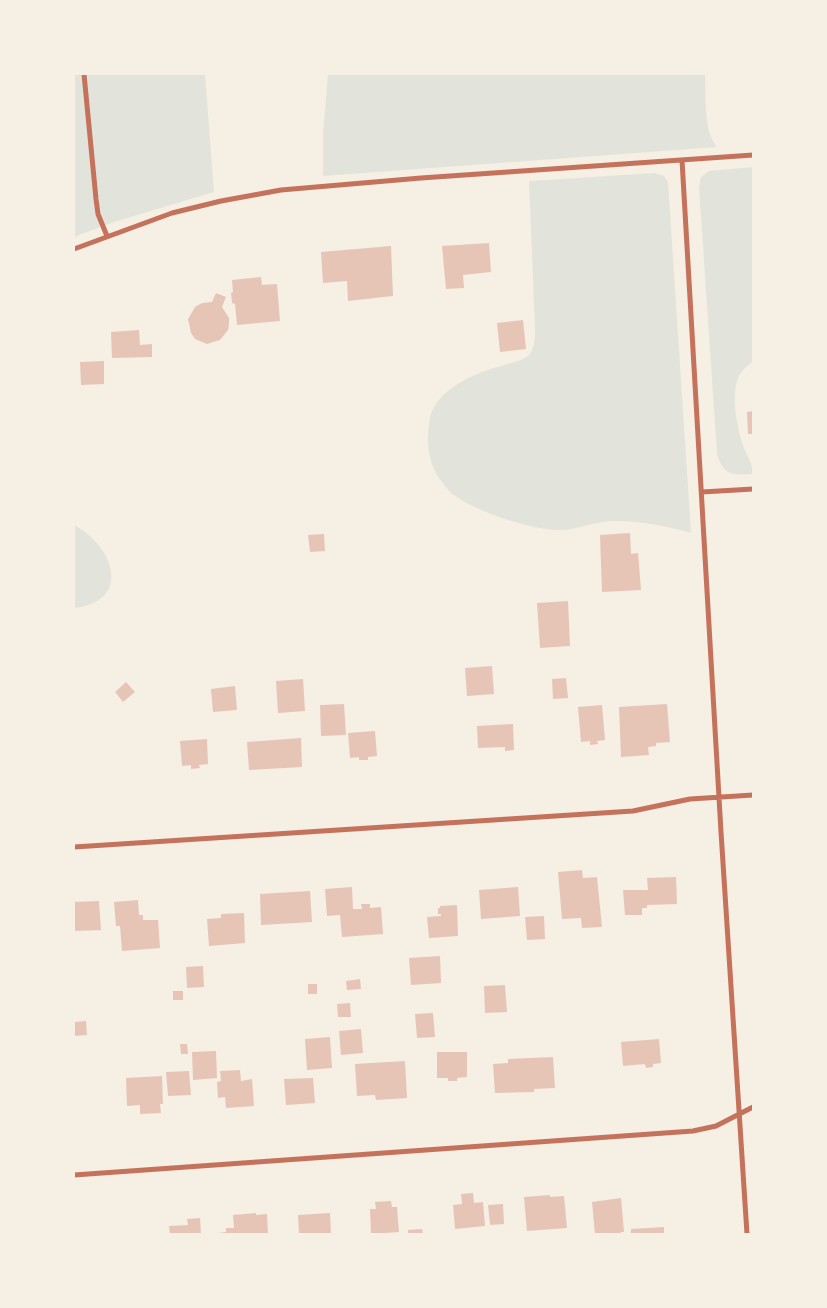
<!DOCTYPE html>
<style>
body{margin:0}
#map{position:relative;width:827px;height:1308px;overflow:hidden;background:#f6efe4;font-family:Lora,serif}
canvas{display:block}
.frame{position:absolute;inset:0;border:75px solid #f6efe4;pointer-events:none}
</style>
<div id="map">
<canvas width="827" height="1308"></canvas>
<div class="frame"></div>
</div>
<script>
const c = document.querySelector('canvas').getContext('2d');
c.lineJoin = 'round';
function fill(path, color) { c.fillStyle = color; c.fill(path, 'evenodd'); }
function stroke(path, color, width, dash) { c.strokeStyle = color; c.lineWidth = width; c.lineCap = dash ? 'butt' : 'round'; c.setLineDash(dash || []); c.stroke(path); }
const green = new Path2D(`
 M 74,74 L 205,74 L 214,192 L 114,222 L 74,237 Z
 M 328,74 L 705,74 C 706,95 703,131 717,147 L 323,176 L 323,134 Z
 M 753,167 L 753,361 C 747,366 741,371 738,378 C 731,395 737,428 743,445 C 746,455 753,463 753,474 C 733,475 723,476 717,454 L 699,187 L 701,177 L 709,171 Z
 M 655,173 L 664,176 L 668,182 L 691,533 C 666,526 642,521 616,521 C 599,520 582,528 564,530 C 537,532 476,512 454,495 C 448,491 444,484 439,478 C 431,467 427,449 428,435 C 429,427 429,417 433,409 C 446,385 476,373 501,366 C 510,363 523,361 529,355 C 535,348 535,338 535,329 L 529,181 Z
 M 74,525 C 113,545 134,601 74,608 Z`);
const building = new Path2D(`
 M 489,243 L 491,272 L 463,275 L 464,288 L 446,289 L 442,246 Z
 M 391,246 L 393,296 L 348,301 L 347,281 L 323,283 L 321,252 Z
 M 261,277 L 262,285 L 277,284 L 280,321 L 237,325 L 235,304 L 232,303 L 231,293 L 233,292 L 232,280 Z
 M 216,293 L 226,297 L 222,307 L 229,318 L 229,324 L 228,330 L 220,340 L 207,344 L 195,339 L 191,333 L 188,319 L 195,307 L 202,303 L 212,302 Z
 M 523,320 L 526,349 L 500,352 L 497,323 Z
 M 139,330 L 140,345 L 152,344 L 152,357 L 112,358 L 111,332 Z
 M 104,361 L 104,384 L 81,385 L 80,362 Z
 M 753,411 L 753,434 L 748,434 L 747,412 Z
 M 630,533 L 631,554 L 638,553 L 641,590 L 602,592 L 600,535 Z
 M 324,534 L 325,551 L 310,552 L 308,535 Z
 M 568,601 L 570,646 L 540,648 L 537,603 Z
 M 492,666 L 494,694 L 467,696 L 465,668 Z
 M 566,678 L 568,698 L 553,699 L 552,679 Z
 M 303,679 L 305,711 L 278,713 L 276,681 Z
 M 126,682 L 135,692 L 123,702 L 115,692 Z
 M 235,686 L 237,710 L 213,712 L 211,689 Z
 M 344,704 L 346,735 L 321,736 L 320,705 Z
 M 667,704 L 670,742 L 656,743 L 656,746 L 648,747 L 649,755 L 621,757 L 619,707 Z
 M 602,705 L 605,740 L 597,741 L 598,744 L 590,745 L 590,741 L 581,742 L 578,707 Z
 M 513,724 L 514,750 L 505,751 L 505,747 L 478,748 L 477,726 Z
 M 375,731 L 377,756 L 368,757 L 368,760 L 359,760 L 359,757 L 350,758 L 348,733 Z
 M 301,738 L 302,767 L 249,770 L 247,742 Z
 M 207,739 L 208,764 L 199,765 L 200,768 L 191,769 L 191,765 L 182,766 L 180,741 Z
 M 582,870 L 583,878 L 597,877 L 602,927 L 582,928 L 581,918 L 562,919 L 558,872 Z
 M 676,877 L 677,904 L 647,905 L 647,908 L 642,908 L 642,915 L 625,915 L 623,890 L 648,890 L 647,878 Z
 M 352,887 L 353,909 L 362,909 L 361,904 L 370,904 L 370,908 L 381,907 L 383,934 L 342,937 L 340,915 L 327,916 L 325,889 Z
 M 518,887 L 520,916 L 481,919 L 479,890 Z
 M 310,891 L 312,922 L 261,925 L 260,894 Z
 M 138,900 L 139,915 L 143,915 L 143,920 L 158,920 L 160,948 L 122,951 L 120,926 L 116,926 L 114,902 Z
 M 99,901 L 101,930 L 74,931 L 74,902 Z
 M 457,905 L 458,936 L 429,938 L 427,917 L 441,916 L 441,914 L 438,914 L 438,908 L 440,908 L 440,906 Z
 M 244,913 L 245,943 L 209,946 L 207,919 L 221,918 L 221,914 Z
 M 544,916 L 545,939 L 527,940 L 525,917 Z
 M 440,956 L 441,983 L 411,985 L 409,958 Z
 M 203,966 L 204,987 L 187,988 L 186,967 Z
 M 360,979 L 361,989 L 347,990 L 346,981 Z
 M 308,984 L 317,984 L 317,994 L 308,994 Z
 M 505,985 L 507,1012 L 485,1013 L 484,986 Z
 M 173,991 L 183,991 L 183,1000 L 173,1000 Z
 M 350,1003 L 351,1017 L 338,1017 L 337,1004 Z
 M 433,1013 L 435,1037 L 417,1038 L 415,1014 Z
 M 86,1021 L 87,1035 L 74,1036 L 74,1022 Z
 M 361,1029 L 363,1053 L 341,1055 L 339,1031 Z
 M 330,1037 L 332,1068 L 307,1070 L 305,1039 Z
 M 659,1039 L 661,1063 L 653,1064 L 653,1067 L 646,1068 L 645,1064 L 623,1066 L 621,1042 Z
 M 180,1044 L 187,1044 L 188,1054 L 181,1054 Z
 M 216,1051 L 217,1078 L 193,1080 L 192,1052 Z
 M 437,1052 L 467,1052 L 467,1077 L 457,1078 L 457,1081 L 448,1081 L 448,1078 L 437,1078 Z
 M 553,1057 L 555,1088 L 534,1089 L 534,1092 L 495,1093 L 493,1064 L 508,1063 L 508,1059 Z
 M 405,1061 L 407,1098 L 376,1100 L 375,1095 L 357,1096 L 355,1064 Z
 M 240,1070 L 241,1081 L 252,1079 L 254,1106 L 226,1108 L 225,1097 L 218,1098 L 217,1082 L 221,1081 L 220,1071 Z
 M 189,1071 L 191,1095 L 168,1096 L 166,1072 Z
 M 162,1076 L 163,1104 L 160,1104 L 161,1113 L 140,1114 L 140,1105 L 127,1106 L 126,1078 Z
 M 313,1078 L 315,1103 L 286,1105 L 284,1079 Z
 M 473,1193 L 474,1203 L 483,1202 L 485,1226 L 455,1229 L 453,1205 L 462,1204 L 461,1194 Z
 M 550,1195 L 550,1197 L 564,1196 L 567,1228 L 527,1231 L 524,1197 Z
 M 621,1198 L 624,1232 L 621,1232 L 621,1234 L 612,1234 L 612,1233 L 595,1234 L 592,1202 Z
 M 391,1201 L 392,1207 L 397,1207 L 399,1232 L 371,1234 L 370,1209 L 376,1209 L 375,1202 Z
 M 503,1204 L 504,1224 L 490,1225 L 488,1205 Z
 M 256,1213 L 256,1215 L 267,1214 L 268,1234 L 218,1234 L 218,1233 L 226,1232 L 226,1228 L 234,1228 L 233,1215 Z
 M 330,1213 L 331,1234 L 299,1234 L 298,1215 Z
 M 200,1218 L 201,1234 L 170,1234 L 169,1226 L 188,1225 L 187,1219 Z
 M 664,1227 L 664,1234 L 631,1234 L 631,1229 Z
 M 422,1229 L 423,1234 L 408,1234 L 408,1230 Z`);
const minor = new Path2D(`
 M 84,74 L 96,199 L 98,214 L 107,236
 M 682,160 L 721,832 L 747,1234
 M 74,249 L 172,213 L 221,201 L 281,190 L 421,178 L 753,155
 M 702,492 L 753,489
 M 74,847 L 633,811 L 690,799 L 753,795
 M 74,1175 L 693,1131 L 716,1126 L 753,1107`);
fill(green, '#e2e4dc');
fill(building, '#e6c5b7');
stroke(minor, '#c5725c', 5);
</script>
